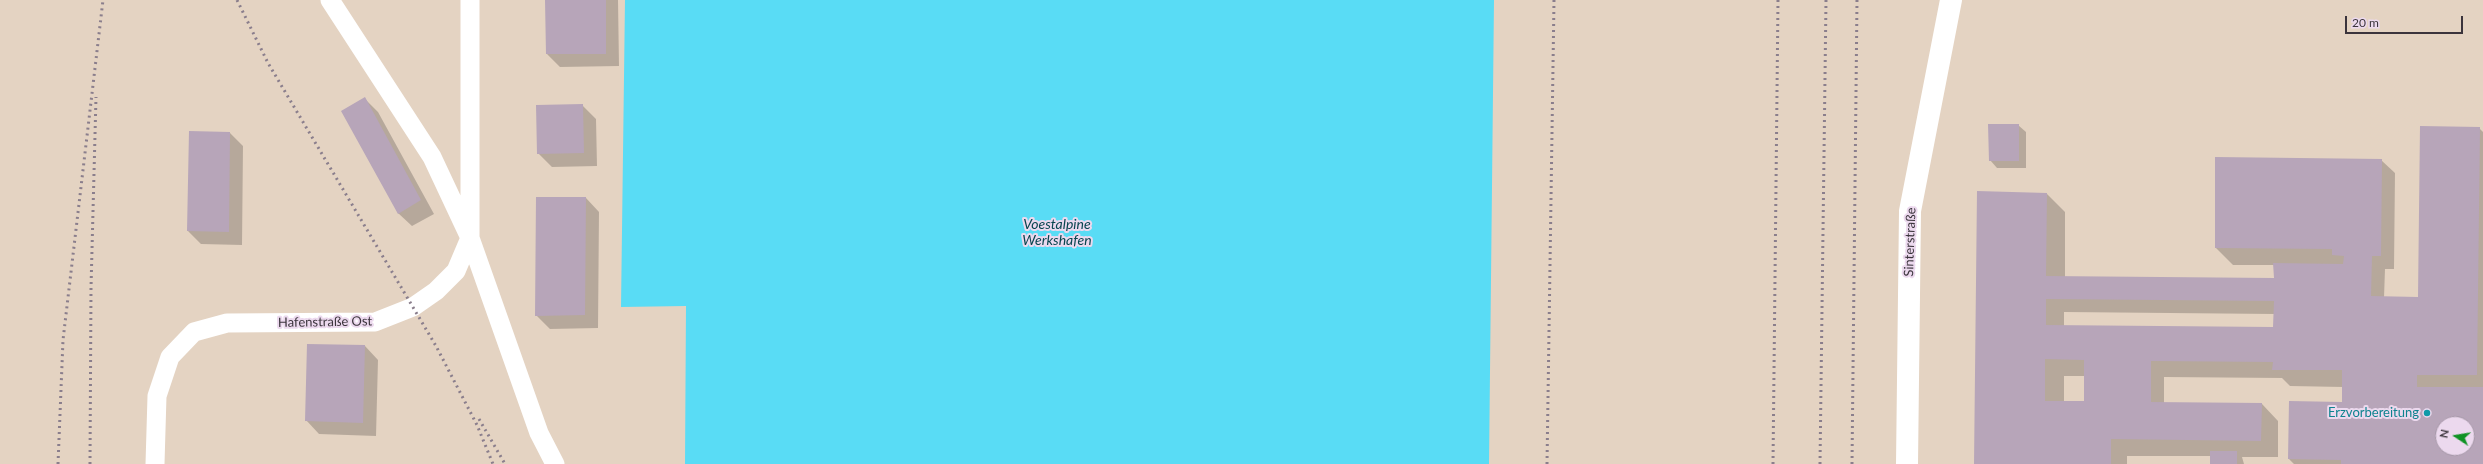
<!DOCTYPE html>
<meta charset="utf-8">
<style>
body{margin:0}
#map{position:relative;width:2483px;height:464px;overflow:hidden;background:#ecd9ee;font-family:Lato,sans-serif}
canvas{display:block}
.north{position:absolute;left:2435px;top:416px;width:40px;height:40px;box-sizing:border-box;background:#ecd9ee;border:1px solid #a597a7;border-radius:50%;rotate:282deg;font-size:11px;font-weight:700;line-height:16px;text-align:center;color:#3b343c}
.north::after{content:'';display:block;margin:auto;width:14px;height:18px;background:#0f9224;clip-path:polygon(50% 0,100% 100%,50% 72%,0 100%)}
.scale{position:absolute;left:2345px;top:16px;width:118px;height:18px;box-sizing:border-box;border:2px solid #3b343c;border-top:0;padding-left:5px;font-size:12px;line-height:14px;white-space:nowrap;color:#3b343c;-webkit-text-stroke:3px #ecd9ee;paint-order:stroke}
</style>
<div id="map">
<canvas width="2483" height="464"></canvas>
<div class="north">N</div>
<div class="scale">20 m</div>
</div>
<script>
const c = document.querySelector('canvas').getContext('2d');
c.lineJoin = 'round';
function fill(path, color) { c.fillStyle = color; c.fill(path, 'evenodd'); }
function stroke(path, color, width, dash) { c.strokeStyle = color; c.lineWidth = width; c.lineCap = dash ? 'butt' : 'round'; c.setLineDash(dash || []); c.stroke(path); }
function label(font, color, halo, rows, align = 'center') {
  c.font = font + ' Lato,sans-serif'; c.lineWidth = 4; c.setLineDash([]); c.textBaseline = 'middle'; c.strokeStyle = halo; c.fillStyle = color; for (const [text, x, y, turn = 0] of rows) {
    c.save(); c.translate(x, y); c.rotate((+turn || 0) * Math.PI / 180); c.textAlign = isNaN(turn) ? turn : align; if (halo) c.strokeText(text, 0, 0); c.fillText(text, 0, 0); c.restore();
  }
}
const industrial = new Path2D(`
 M 0,0 L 2483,0 L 2483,464 L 0,464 ZM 2443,424 L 2467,424 L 2467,448 L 2443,448 Z`);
const water = new Path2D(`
 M 625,0 L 1494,0 L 1489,464 L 685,464 L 686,306 L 621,307 Z`);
const shadow = new Path2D(`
 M 546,0 L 618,0 L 619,66 L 560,67 L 547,54 Z
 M 365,99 L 378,112 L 434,214 L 412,226 L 398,213 Z
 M 582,105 L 596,119 L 597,166 L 552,167 L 538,153 Z
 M 2018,125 L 2026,132 L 2026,168 L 1997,168 L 1990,160 Z
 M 2479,128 L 2483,132 L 2483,464 L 2294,464 L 2289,459 L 2343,403 L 2343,387 L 2290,386 L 2282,378 L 2164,377 L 2164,403 L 2262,404 L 2278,421 L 2278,457 L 2242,457 L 2244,464 L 2211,464 L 2211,456 L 2127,456 L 2127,464 L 1975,464 L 2047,194 L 2065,212 L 2065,277 L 2274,279 L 2274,265 L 2233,265 L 2216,248 L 2381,160 L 2395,173 L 2394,269 L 2385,269 L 2384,298 L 2419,298 ZM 2064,312 L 2274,314 L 2274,328 L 2064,326 ZM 2064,376 L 2085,376 L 2085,402 L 2064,402 ZM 2443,424 L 2467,424 L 2467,448 L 2443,448 Z
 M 230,133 L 243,146 L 242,245 L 201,244 L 188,231 Z
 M 586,198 L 599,212 L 598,328 L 550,329 L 536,315 Z
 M 365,346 L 378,360 L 376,436 L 319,434 L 306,420 Z`);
const building = new Path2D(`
 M 545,0 L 606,0 L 606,54 L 546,54 Z
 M 365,97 L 421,200 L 398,214 L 341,111 Z
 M 583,104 L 584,153 L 537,154 L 536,105 Z
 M 1988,124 L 2019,124 L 2019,161 L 1989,161 Z
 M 2420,126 L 2480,127 L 2477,375 L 2417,375 L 2417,387 L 2483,387 L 2483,464 L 2341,464 L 2341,460 L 2288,459 L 2289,401 L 2342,402 L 2342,370 L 2272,370 L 2273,362 L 2151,361 L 2151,402 L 2262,403 L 2261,441 L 2111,439 L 2111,464 L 1974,464 L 1977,191 L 2047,193 L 2046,276 L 2274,278 L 2273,263 L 2343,264 L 2344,256 L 2332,255 L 2332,249 L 2215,248 L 2215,157 L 2382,159 L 2381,256 L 2372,256 L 2371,296 L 2418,297 ZM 2046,299 L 2274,301 L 2273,327 L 2046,325 ZM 2045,359 L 2084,360 L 2084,401 L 2045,401 ZM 2443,424 L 2467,424 L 2467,448 L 2443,448 Z
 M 189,131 L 230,132 L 229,232 L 187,231 Z
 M 536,197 L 586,197 L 585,315 L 535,316 Z
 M 307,344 L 365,345 L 363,423 L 305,421 Z
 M 2210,451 L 2237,451 L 2237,464 L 2210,464 Z`);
const lane = new Path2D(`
 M 330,0 L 432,157 L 470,238 L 539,433 L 555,464
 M 155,464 L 157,396 L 170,357 L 194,332 L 227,323 L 375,322 L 413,307 L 436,291 L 456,271 L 470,238 L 470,0`);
const street = new Path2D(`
 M 1907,464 L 1910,211 L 1951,0`);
const rail = new Path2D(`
 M 237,0 L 268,63 L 436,346 L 477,425 L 493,464
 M 479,419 L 505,464
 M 58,464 L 63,340 L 103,0
 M 90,464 L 91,288 L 96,97
 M 1547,464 L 1554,0
 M 1773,464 L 1778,0
 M 1820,464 L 1826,0
 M 1852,464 L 1857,0`);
const markers = [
 [2427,413,4,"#0f9aa8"]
];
const streetNames = [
 ["Sinterstraße",1910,242,-88],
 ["Hafenstraße Ost",325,322,-1]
];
const cultureNames = [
 ["Erzvorbereitung",2419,413]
];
const waterNames = [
 ["Voestalpine",1057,224],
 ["Werkshafen",1057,240]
];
fill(industrial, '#e4d3c2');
fill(water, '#59dcf5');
fill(shadow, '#0003');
fill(building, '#b7a5b9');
stroke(lane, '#fff', 19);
stroke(street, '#fff', 22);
stroke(rail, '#8a7e8c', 3, [2, 4]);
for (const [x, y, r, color] of markers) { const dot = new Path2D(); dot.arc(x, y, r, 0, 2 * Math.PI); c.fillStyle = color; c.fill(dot); stroke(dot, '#ecd9ee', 1.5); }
label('13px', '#3b343c', '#ecd9ee', streetNames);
label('13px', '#0d838f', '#ecd9ee', cultureNames, 'right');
label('italic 14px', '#08454f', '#ecd9ee', waterNames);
</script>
